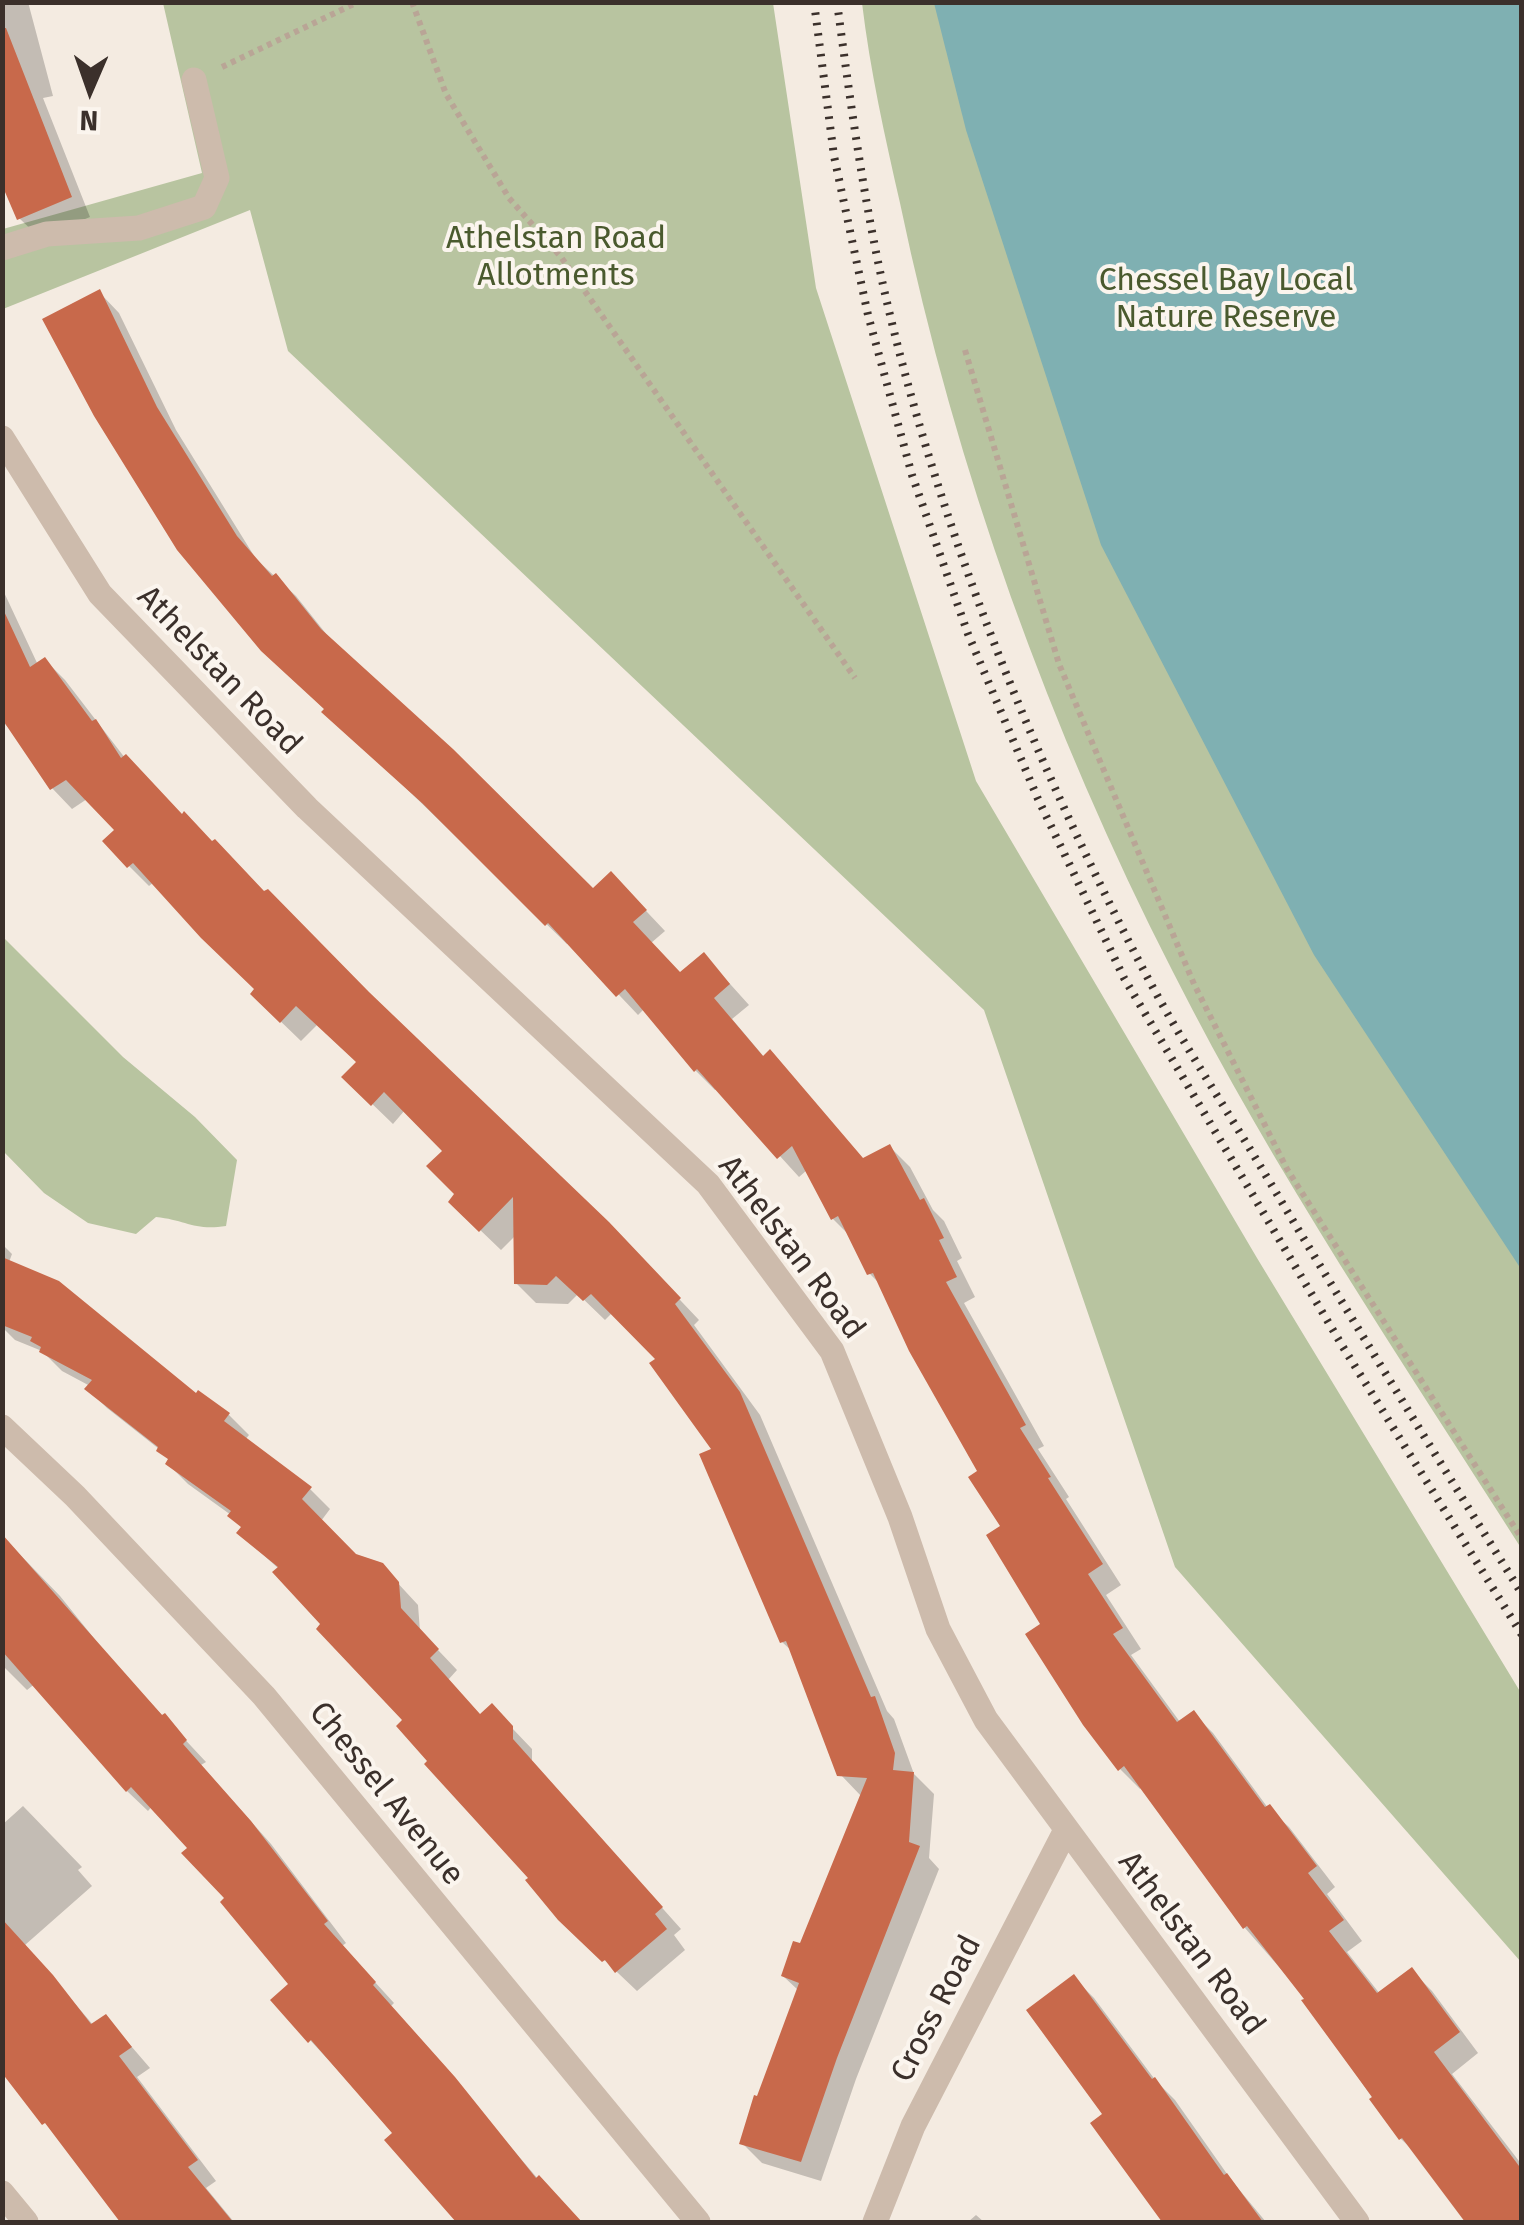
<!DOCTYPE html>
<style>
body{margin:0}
#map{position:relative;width:1524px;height:2225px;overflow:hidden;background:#f4ebe1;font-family:"Fira Sans",sans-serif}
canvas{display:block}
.frame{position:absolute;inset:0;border:5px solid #3b302b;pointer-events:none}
.north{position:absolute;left:40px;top:40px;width:100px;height:100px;-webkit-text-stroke:8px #fbf5ee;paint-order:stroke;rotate:182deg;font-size:28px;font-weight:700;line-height:40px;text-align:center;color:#3b302b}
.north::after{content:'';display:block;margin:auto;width:35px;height:45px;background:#3b302b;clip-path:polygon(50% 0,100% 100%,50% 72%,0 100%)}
</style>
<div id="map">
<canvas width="1524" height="2225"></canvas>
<div class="frame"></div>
<div class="north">N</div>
</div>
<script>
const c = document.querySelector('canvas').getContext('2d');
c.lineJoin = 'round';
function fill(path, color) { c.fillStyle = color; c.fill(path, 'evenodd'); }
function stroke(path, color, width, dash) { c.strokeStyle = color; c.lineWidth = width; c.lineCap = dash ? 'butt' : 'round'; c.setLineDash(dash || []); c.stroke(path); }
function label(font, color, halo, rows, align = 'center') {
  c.font = font + ' "Fira Sans",sans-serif'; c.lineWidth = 8; c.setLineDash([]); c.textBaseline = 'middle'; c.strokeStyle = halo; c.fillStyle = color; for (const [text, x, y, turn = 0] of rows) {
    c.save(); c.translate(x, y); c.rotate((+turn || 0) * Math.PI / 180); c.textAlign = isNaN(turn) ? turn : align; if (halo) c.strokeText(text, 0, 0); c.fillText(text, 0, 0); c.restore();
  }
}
const green = new Path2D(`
 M 163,3 L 773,3 L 816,288 L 976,781 L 1257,1258 L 1521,1693 L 1521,1962 L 1175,1567 L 984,1010 L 288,351 L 250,210 L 3,309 L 3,229 L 202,173 Z
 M 862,3 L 1521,3 L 1521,1548 C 1401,1359 1274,1172 1173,972 C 1049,729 956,471 900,203 C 885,137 870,70 862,3 Z
 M 3,937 L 123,1057 L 195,1117 L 237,1160 L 226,1226 C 194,1231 186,1220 156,1217 L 136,1234 L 88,1223 L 44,1193 L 3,1151 Z`);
const water = new Path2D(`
 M 934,3 L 1521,3 L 1521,1269 L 1314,955 L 1101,545 L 966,130 Z`);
const shadow = new Path2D(`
 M 2,2 L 28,2 L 53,96 L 43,98 L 90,217 L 40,238 L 19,218 L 2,174 Z
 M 99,292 L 119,313 L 176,430 L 256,559 L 296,596 L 335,645 L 593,892 L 631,895 L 665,931 L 651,943 L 680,975 L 704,955 L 749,1005 L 732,1019 L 765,1058 L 864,1160 L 890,1147 L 910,1167 L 933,1210 L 944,1221 L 962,1258 L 957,1261 L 975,1297 L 964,1303 L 1044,1446 L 1038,1449 L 1069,1497 L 1066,1499 L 1121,1585 L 1106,1595 L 1141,1649 L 1131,1655 L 1180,1722 L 1193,1713 L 1213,1733 L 1268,1808 L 1289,1827 L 1335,1887 L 1327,1894 L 1362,1941 L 1347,1952 L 1380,1994 L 1412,1971 L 1432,1991 L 1478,2053 L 1452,2074 L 1522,2165 L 1522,2222 L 1469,2222 L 1421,2158 L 1401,2139 L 1305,2001 L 1307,1999 L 1245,1928 L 1142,1787 L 1140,1789 L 1120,1769 L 1044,1624 L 980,1472 L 881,1285 L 870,1274 L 851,1237 L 833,1219 L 807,1170 L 799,1177 L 718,1088 L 715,1090 L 695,1070 L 644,1009 L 638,1015 L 569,942 L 567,944 L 285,671 Z
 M 2,588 L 38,665 L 45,660 L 65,680 L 125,758 L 182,817 L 629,1246 L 699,1320 L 694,1325 L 760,1415 L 887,1711 L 894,1719 L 914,1774 L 934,1794 L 929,1858 L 939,1869 L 856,2079 L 821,2181 L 762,2163 L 742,2143 L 798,1990 L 783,1976 L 802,1946 L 862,1797 L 840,1774 L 793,1652 L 782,1642 L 714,1450 L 659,1359 L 613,1312 L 605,1320 L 578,1294 L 568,1304 L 536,1303 L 516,1283 L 516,1235 L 501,1250 L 451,1202 L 458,1194 L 446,1151 L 405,1110 L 393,1124 L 365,1097 L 359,1062 L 318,1024 L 301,1041 L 273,1014 L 257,989 L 154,882 L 149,886 L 129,866 L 117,830 L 87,799 L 72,809 L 52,788 L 16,735 L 2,721 Z
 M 2,1244 L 12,1254 L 9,1262 L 196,1397 L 198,1394 L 229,1415 L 249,1435 L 245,1440 L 310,1489 L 330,1509 L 321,1521 L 356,1557 L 381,1565 L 418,1605 L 420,1631 L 457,1670 L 448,1680 L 481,1716 L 492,1707 L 532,1749 L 532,1762 L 681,1929 L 674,1935 L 685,1950 L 637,1991 L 560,1918 L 531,1878 L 431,1762 L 405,1720 L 279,1569 L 239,1533 L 243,1529 L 231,1515 L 188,1484 L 168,1464 L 170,1461 L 159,1449 L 107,1408 L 87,1388 L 90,1386 L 62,1371 L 42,1351 L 15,1340 L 2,1327 Z
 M 2,1536 L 60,1596 L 97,1642 L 43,1690 L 36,1683 L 27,1690 L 2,1665 Z
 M 120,1670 L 206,1762 L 201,1765 L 271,1844 L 346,1943 L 342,1946 L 394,2003 L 391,2006 L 538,2179 L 581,2222 L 459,2222 L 388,2140 L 396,2133 L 273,2000 L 291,1984 L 191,1848 L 152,1806 L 148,1811 L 127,1791 L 66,1720 Z
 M 23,1806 L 82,1867 L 78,1870 L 92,1886 L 25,1945 L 94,2026 L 106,2017 L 150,2068 L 137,2077 L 216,2181 L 206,2188 L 234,2222 L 125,2222 L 2,2068 L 2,1825 Z
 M 1074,1978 L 1094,1998 L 1156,2081 L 1175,2100 L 1232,2181 L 1266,2222 L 1167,2222 L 1094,2123 L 1106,2115 Z
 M 976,2215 L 984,2222 L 968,2222 Z`);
const building = new Path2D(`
 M 2,28 L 6,28 L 72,197 L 17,220 L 2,185 Z
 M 100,289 L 157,407 L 237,536 L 272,576 L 276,573 L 321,629 L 453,749 L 593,888 L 611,871 L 647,910 L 633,922 L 680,972 L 704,952 L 730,984 L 714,998 L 763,1056 L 770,1049 L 863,1158 L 890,1144 L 920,1200 L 924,1198 L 944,1238 L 939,1240 L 957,1277 L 946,1282 L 1026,1425 L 1020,1428 L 1051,1477 L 1048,1478 L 1103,1564 L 1088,1574 L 1123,1628 L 1113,1634 L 1177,1722 L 1194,1710 L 1265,1807 L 1270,1804 L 1317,1866 L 1308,1873 L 1344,1920 L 1329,1931 L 1377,1993 L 1412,1967 L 1460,2032 L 1434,2052 L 1522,2170 L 1522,2222 L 1465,2222 L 1402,2138 L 1399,2140 L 1369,2099 L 1372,2097 L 1301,2000 L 1304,1999 L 1247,1926 L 1243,1929 L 1124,1766 L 1118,1771 L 1083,1725 L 1025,1634 L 1040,1624 L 986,1535 L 1000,1526 L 968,1477 L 977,1471 L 909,1351 L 873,1273 L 867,1275 L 838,1216 L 831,1220 L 792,1146 L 777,1159 L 697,1069 L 694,1072 L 625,989 L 616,997 L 548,923 L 545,926 L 422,803 L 321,712 L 324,709 L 261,651 L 177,550 L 94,416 L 42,319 Z
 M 2,607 L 30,667 L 45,657 L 92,721 L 96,719 L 121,758 L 126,754 L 182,814 L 184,811 L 212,841 L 215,839 L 264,891 L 268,889 L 369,992 L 609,1222 L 681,1298 L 675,1304 L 740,1392 L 871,1697 L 875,1696 L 895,1753 L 893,1770 L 914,1772 L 909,1842 L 920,1846 L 837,2058 L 801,2162 L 739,2144 L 754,2095 L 757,2096 L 799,1983 L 781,1976 L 793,1941 L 800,1943 L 867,1778 L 837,1776 L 786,1641 L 780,1643 L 699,1454 L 711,1449 L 649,1363 L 655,1359 L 591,1294 L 583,1301 L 556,1276 L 547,1285 L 514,1284 L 513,1197 L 479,1232 L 448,1202 L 454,1194 L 426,1166 L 442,1151 L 384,1092 L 371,1106 L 341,1077 L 356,1062 L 296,1006 L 280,1023 L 250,994 L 254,989 L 201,938 L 133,863 L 127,868 L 102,841 L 114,830 L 66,780 L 50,790 L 2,719 Z
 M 2,1257 L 59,1281 L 196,1393 L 198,1390 L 230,1413 L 224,1421 L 312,1487 L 302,1499 L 356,1554 L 383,1563 L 399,1582 L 401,1608 L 439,1649 L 430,1658 L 480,1714 L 492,1703 L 513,1726 L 513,1739 L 663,1907 L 655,1914 L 667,1929 L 615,1973 L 605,1960 L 602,1962 L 558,1920 L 525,1880 L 528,1878 L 424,1764 L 427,1761 L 396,1726 L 402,1720 L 316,1629 L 320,1624 L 272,1572 L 278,1567 L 236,1533 L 241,1527 L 227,1516 L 231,1511 L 165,1464 L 168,1459 L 156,1451 L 158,1447 L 84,1389 L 92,1380 L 39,1352 L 41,1347 L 30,1341 L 32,1337 L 2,1325 Z
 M 2,1534 L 162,1715 L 165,1713 L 187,1740 L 183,1744 L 251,1821 L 328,1921 L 324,1924 L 376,1982 L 373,1985 L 455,2077 L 536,2178 L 539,2175 L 582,2222 L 456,2222 L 384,2140 L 392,2133 L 311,2040 L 308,2043 L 270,2000 L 288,1984 L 220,1902 L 224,1898 L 181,1853 L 187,1848 L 131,1787 L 126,1792 L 2,1651 Z
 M 2,1919 L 53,1975 L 91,2024 L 106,2014 L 132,2047 L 119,2056 L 198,2160 L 188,2167 L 233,2222 L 120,2222 L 45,2123 L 42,2125 L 2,2073 Z
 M 1074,1974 L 1152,2079 L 1155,2077 L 1224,2175 L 1227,2173 L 1263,2222 L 1162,2222 L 1090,2123 L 1102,2114 L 1026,2010 Z`);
const path = new Path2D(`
 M 412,2 L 446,94 L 509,198 L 561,257 L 855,678
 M 222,67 L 358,2
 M 965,350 L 1059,664 L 1194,984 L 1287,1169 L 1522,1539`);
const minor = new Path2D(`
 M 2,248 L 47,234 L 139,228 L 204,207 L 217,178 L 194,80
 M 2,438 L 100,594 L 307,808 L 708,1184 L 832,1351 L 900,1517 L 938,1629 L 986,1720 L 1357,2222
 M 2,1427 L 75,1496 L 264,1696 L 698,2222
 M 2,2193 L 26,2222
 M 875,2222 L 913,2126 L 1066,1830`);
const rail = new Path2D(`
 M 814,2 L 834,156 L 868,315 L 912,475 L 968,634 L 1038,799 L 1124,978 L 1343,1347 L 1522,1635
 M 837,2 C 851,107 865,212 890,315 C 945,542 1035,762 1143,969 C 1177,1034 1218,1096 1256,1159 C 1343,1305 1432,1450 1522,1594`);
const parkNames = [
 ["Athelstan Road",556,239],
 ["Allotments",556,276],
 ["Chessel Bay Local",1226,281],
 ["Nature Reserve",1226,318]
];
const streetNames = [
 ["Athelstan Road",219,671,46],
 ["Athelstan Road",791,1248,53],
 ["Chessel Avenue",386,1794,51],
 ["Athelstan Road",1191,1944,53],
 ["Cross Road",937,2009,-63]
];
fill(green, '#b8c4a0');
fill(water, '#7fb0b2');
fill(shadow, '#0003');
fill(building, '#c8694b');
stroke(path, '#b9a596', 6, [5, 5]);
stroke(minor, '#cdbbac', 25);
stroke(rail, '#3b302b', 8, [2.5, 8]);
label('32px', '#4a5a2e', '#fbf5ee', parkNames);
label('32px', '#3b302b', '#fbf5ee', streetNames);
</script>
